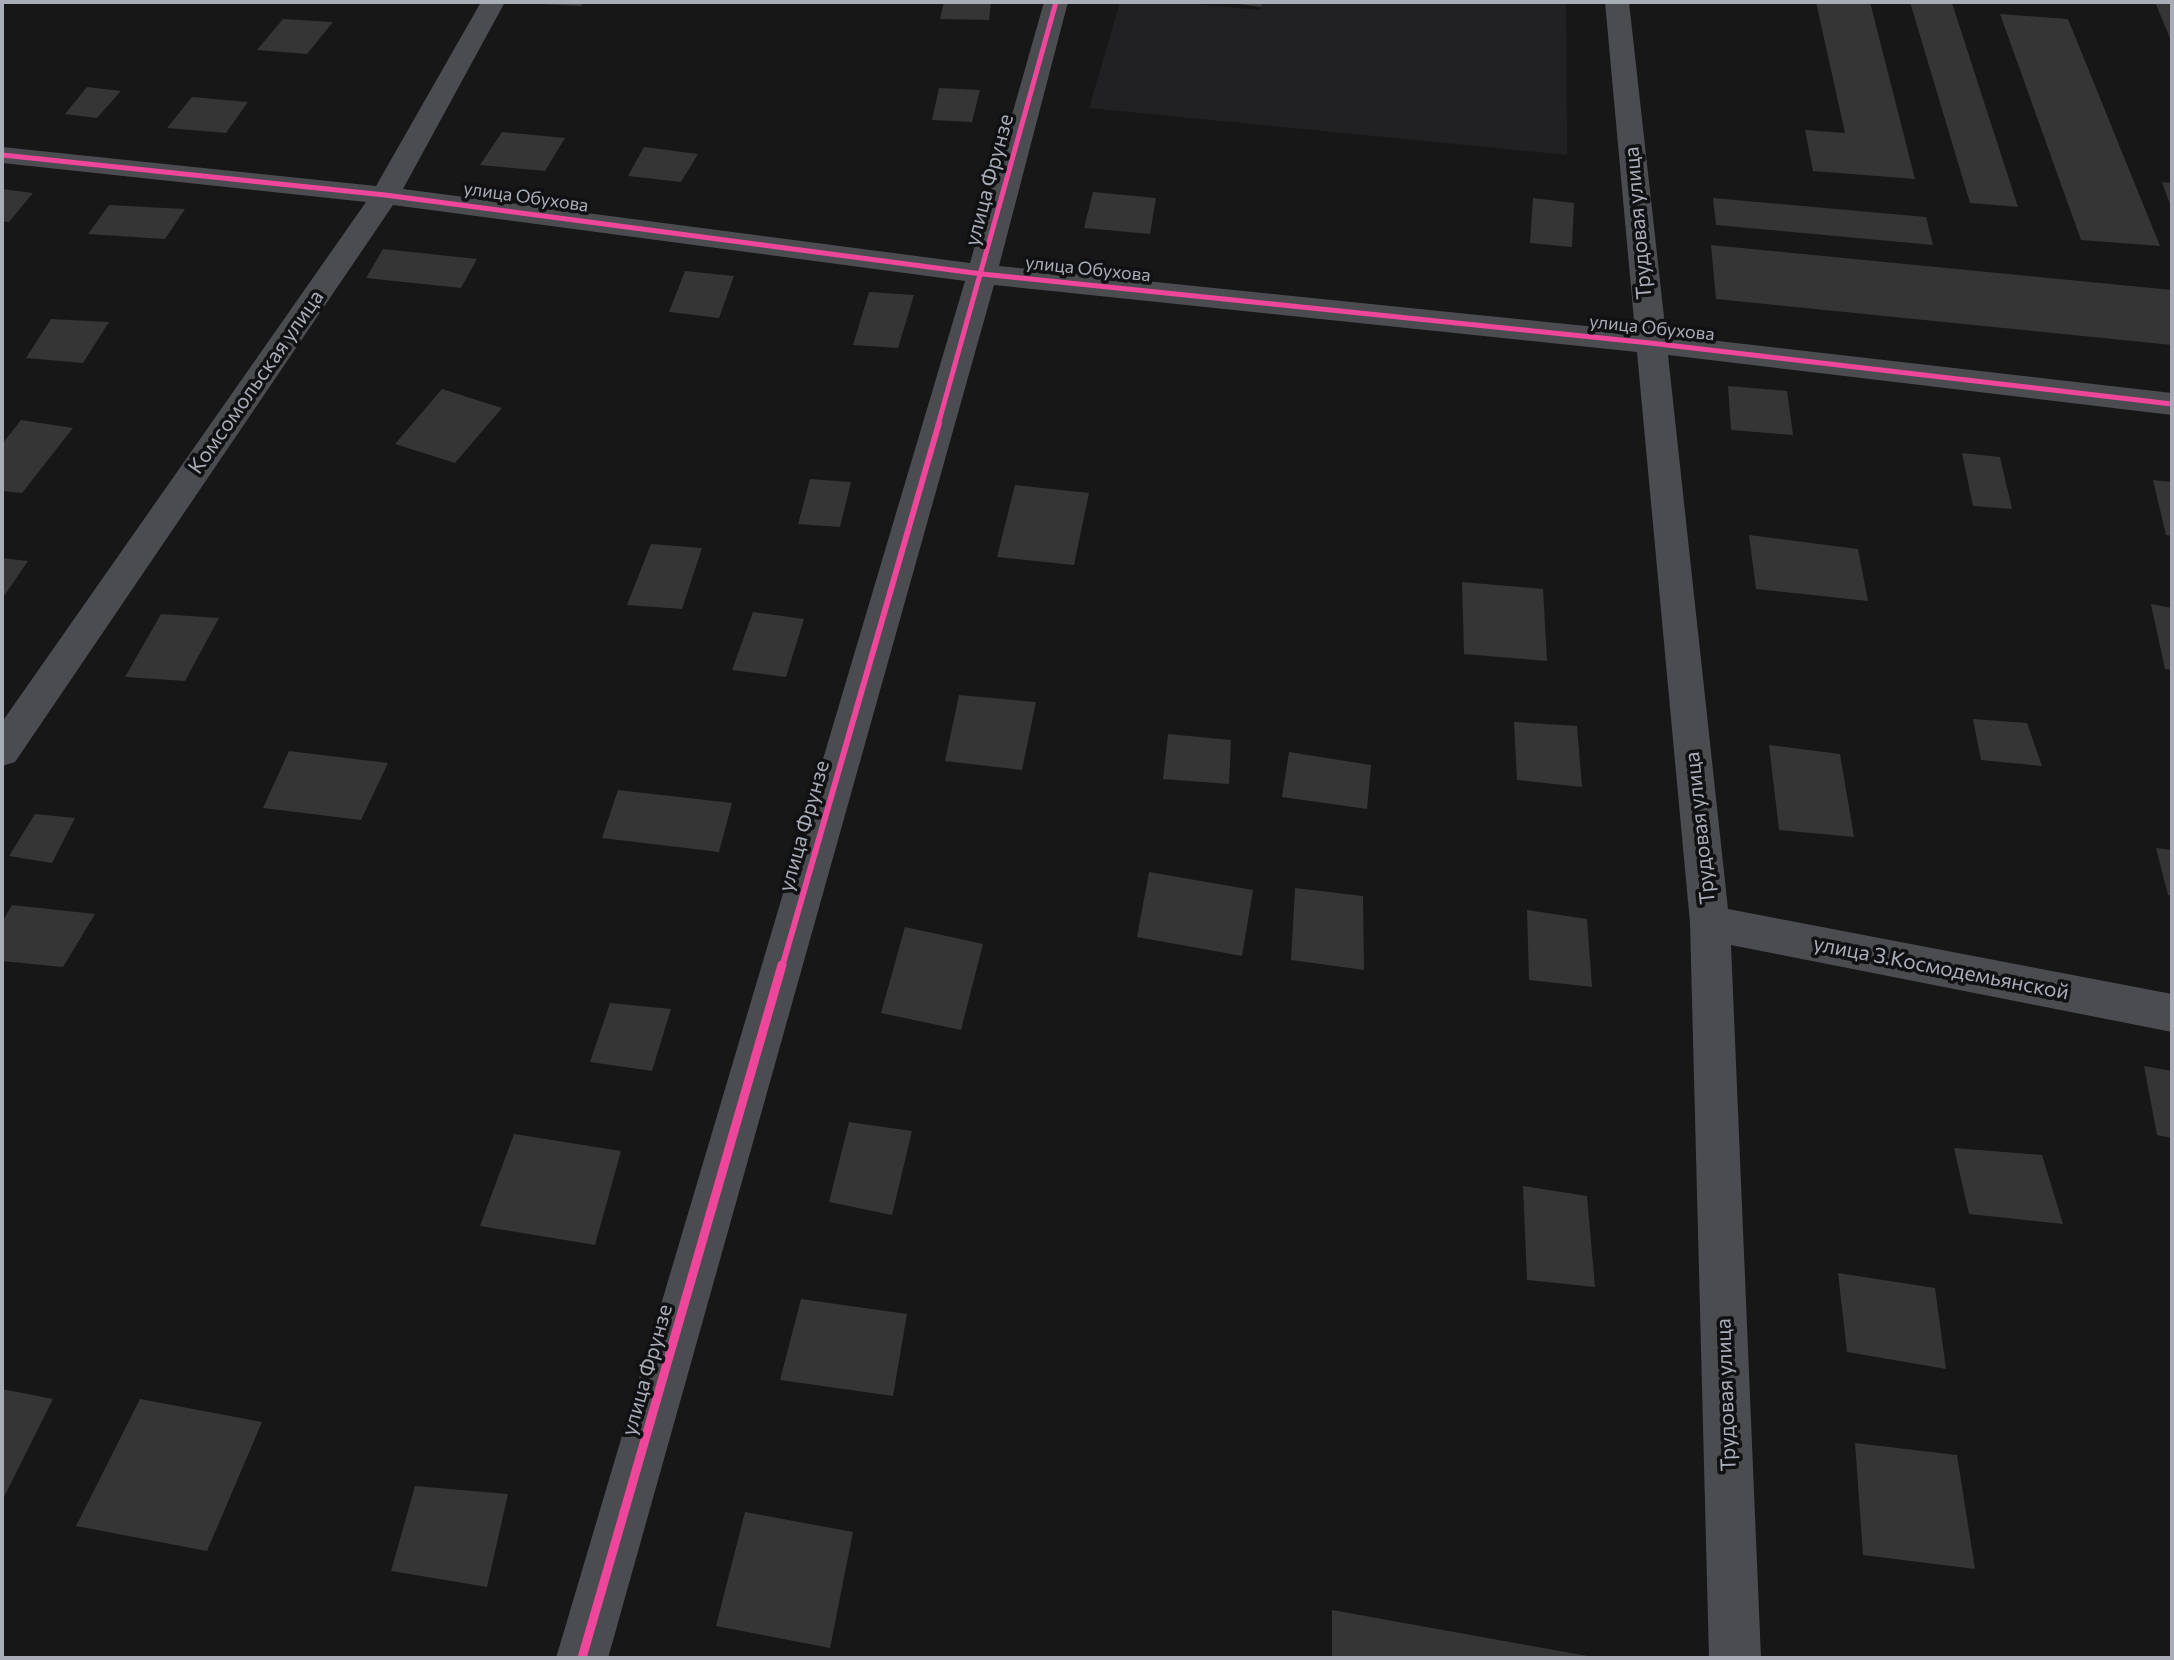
<!DOCTYPE html>
<meta charset="utf-8">
<style>
body{margin:0}
#map{position:relative;width:2174px;height:1660px;overflow:hidden;background:#171717;font-family:Commissioner,sans-serif}
canvas{display:block}
.frame{position:absolute;inset:0;border:4px solid #a8adb8;pointer-events:none}
</style>
<div id="map">
<canvas width="2174" height="1660"></canvas>
<div class="frame"></div>
</div>
<script>
const c = document.querySelector('canvas').getContext('2d');
c.lineJoin = 'round';
function fill(path, color) { c.fillStyle = color; c.fill(path, 'evenodd'); }
function stroke(path, color, width, dash) { c.strokeStyle = color; c.lineWidth = width; c.lineCap = dash ? 'butt' : 'round'; c.setLineDash(dash || []); c.stroke(path); }
function label(font, color, halo, rows, align = 'center') {
  c.font = font + ' Commissioner,sans-serif'; c.lineWidth = 7; c.setLineDash([]); c.textBaseline = 'middle'; c.strokeStyle = halo; c.fillStyle = color; for (const [text, x, y, turn = 0] of rows) {
    c.save(); c.translate(x, y); c.rotate((+turn || 0) * Math.PI / 180); c.textAlign = isNaN(turn) ? turn : align; if (halo) c.strokeText(text, 0, 0); c.fillText(text, 0, 0); c.restore();
  }
}
const built = new Path2D(`
 M 1120,2 L 1174,2 L 1260,10 L 1262,2 L 1566,2 L 1567,155 L 1089,108 Z`);
const building = new Path2D(`
 M 543,2 L 583,2 L 581,6 L 542,4 Z
 M 944,2 L 991,2 L 989,20 L 940,19 Z
 M 1225,2 L 1262,2 L 1261,7 Z
 M 1816,2 L 1870,2 L 1915,179 L 1813,171 L 1805,130 L 1845,133 Z
 M 1910,2 L 1952,3 L 2018,207 L 1970,203 Z
 M 2155,2 L 2172,2 L 2172,43 Z
 M 2000,14 L 2068,19 L 2160,246 L 2081,240 Z
 M 283,19 L 333,22 L 307,54 L 257,50 Z
 M 87,87 L 121,91 L 97,118 L 65,114 Z
 M 939,88 L 980,90 L 972,122 L 932,120 Z
 M 192,97 L 248,102 L 226,133 L 167,128 Z
 M 502,132 L 565,138 L 545,171 L 480,165 Z
 M 644,147 L 698,154 L 681,182 L 628,176 Z
 M 2162,182 L 2172,183 L 2172,210 Z
 M 2,189 L 33,193 L 9,222 L 2,221 Z
 M 1093,192 L 1156,198 L 1150,234 L 1084,228 Z
 M 1533,198 L 1574,203 L 1572,247 L 1530,243 Z
 M 1713,198 L 1926,217 L 1933,245 L 1716,225 Z
 M 109,205 L 185,209 L 165,239 L 88,234 Z
 M 1711,245 L 2172,290 L 2172,345 L 1716,299 Z
 M 383,249 L 477,259 L 461,288 L 366,278 Z
 M 685,271 L 734,276 L 719,318 L 669,312 Z
 M 869,292 L 914,295 L 898,348 L 853,345 Z
 M 51,319 L 109,322 L 83,363 L 26,358 Z
 M 1728,386 L 1787,391 L 1793,435 L 1731,430 Z
 M 442,389 L 502,408 L 455,463 L 395,444 Z
 M 21,420 L 73,428 L 22,493 L 2,491 L 2,444 Z
 M 1962,453 L 2000,457 L 2012,509 L 1973,506 Z
 M 810,479 L 851,482 L 840,527 L 798,524 Z
 M 2153,480 L 2172,482 L 2172,536 L 2166,535 Z
 M 1015,485 L 1089,493 L 1074,565 L 997,557 Z
 M 1749,535 L 1858,549 L 1868,601 L 1756,589 Z
 M 651,544 L 702,548 L 682,609 L 627,605 Z
 M 2,558 L 28,561 L 2,599 Z
 M 1462,582 L 1543,589 L 1547,661 L 1464,654 Z
 M 2151,604 L 2172,608 L 2172,670 L 2165,669 Z
 M 753,612 L 804,619 L 786,677 L 732,670 Z
 M 161,614 L 219,618 L 185,681 L 125,677 Z
 M 959,695 L 1036,702 L 1022,770 L 945,761 Z
 M 1973,719 L 2027,723 L 2042,766 L 1981,760 Z
 M 1514,722 L 1577,726 L 1582,787 L 1517,780 Z
 M 1168,734 L 1231,740 L 1229,784 L 1163,779 Z
 M 1769,745 L 1840,754 L 1854,837 L 1779,830 Z
 M 289,751 L 388,763 L 361,820 L 263,808 Z
 M 1289,752 L 1371,765 L 1367,809 L 1282,797 Z
 M 618,790 L 732,803 L 719,852 L 602,838 Z
 M 35,814 L 75,818 L 52,863 L 9,856 Z
 M 2156,848 L 2172,850 L 2172,896 L 2168,895 Z
 M 1149,872 L 1253,890 L 1242,956 L 1137,937 Z
 M 1295,888 L 1363,896 L 1364,970 L 1291,960 Z
 M 12,905 L 95,914 L 63,967 L 2,961 L 2,922 Z
 M 1527,910 L 1587,919 L 1592,987 L 1529,980 Z
 M 905,927 L 983,944 L 961,1030 L 881,1013 Z
 M 610,1003 L 671,1009 L 652,1071 L 590,1062 Z
 M 2144,1066 L 2172,1071 L 2172,1138 L 2157,1135 Z
 M 849,1122 L 912,1131 L 892,1215 L 829,1202 Z
 M 514,1134 L 621,1151 L 595,1245 L 480,1226 Z
 M 1954,1148 L 2042,1155 L 2063,1224 L 1969,1214 Z
 M 1523,1186 L 1587,1196 L 1595,1287 L 1527,1280 Z
 M 1838,1273 L 1935,1288 L 1946,1369 L 1847,1352 Z
 M 801,1299 L 907,1314 L 893,1396 L 780,1380 Z
 M 2,1389 L 53,1399 L 2,1501 Z
 M 140,1399 L 262,1422 L 207,1551 L 76,1526 Z
 M 1855,1443 L 1957,1455 L 1975,1569 L 1863,1555 Z
 M 415,1486 L 508,1494 L 487,1587 L 391,1571 Z
 M 745,1512 L 853,1532 L 830,1648 L 716,1626 Z
 M 1332,1610 L 1593,1657 L 1593,1658 L 1332,1658 Z`);
const street = new Path2D(`
 M 481,2 L 505,2 L 403,189 L 970,263 L 1044,2 L 1068,2 L 999,266 L 1635,331 L 1605,2 L 1629,2 L 1666,335 L 2172,393 L 2172,415 L 1668,355 L 1728,909 L 2172,994 L 2172,1032 L 1731,945 L 1761,1658 L 1709,1658 L 1690,923 L 1637,352 L 994,285 L 608,1658 L 556,1658 L 965,281 L 393,205 L 15,762 L 2,766 L 2,722 L 366,202 L 2,163 L 2,147 L 376,186 Z`);
const cyclewayFar2 = new Path2D(`
 M 2,155 L 385,195 L 982,274 L 1650,343 L 2172,404
 M 938,425 L 1056,2`);
const cyclewayFar1 = new Path2D(`
 M 782,967 L 939,423`);
const cycleway = new Path2D(`
 M 582,1658 L 782,965`);
const farStreetnames = [
 ["улица Обухова",526,197,8],
 ["улица Обухова",1088,269,6],
 ["улица Обухова",1652,328,6]
];
const streetNames = [
 ["улица Фрунзе",989,180,-75],
 ["Трудовая улица",1638,223,-95],
 ["Комсомольская улица",256,382,-55],
 ["улица Фрунзе",804,826,-74],
 ["Трудовая улица",1700,828,-96],
 ["улица З.Космодемьянской",1941,968,11],
 ["улица Фрунзе",647,1370,-74],
 ["Трудовая улица",1726,1395,-92]
];
fill(built, '#212123');
fill(building, '#353536');
fill(street, '#4b4c50');
stroke(cyclewayFar2, '#ed469a', 5);
stroke(cyclewayFar1, '#ed469a', 6);
stroke(cycleway, '#ed469a', 9);
label('18px', '#a8adb8', '#111113', farStreetnames);
label('21px', '#a8adb8', '#111113', streetNames);
</script>
